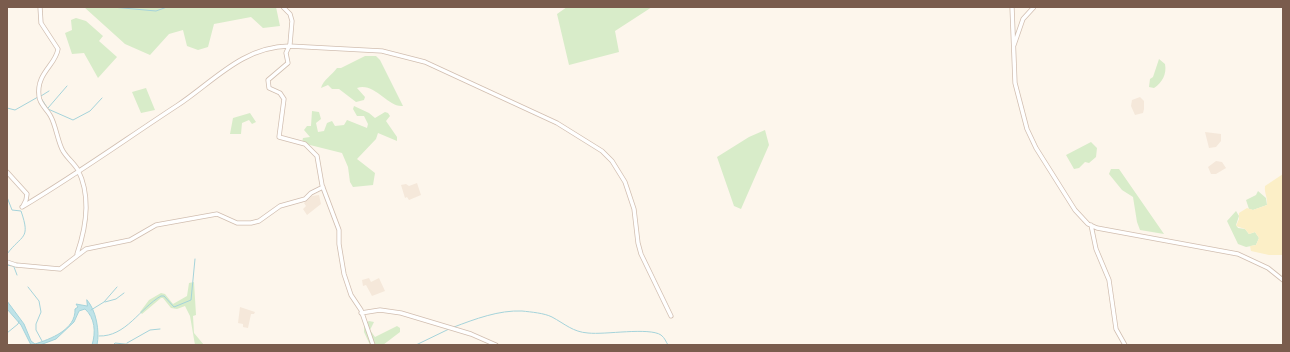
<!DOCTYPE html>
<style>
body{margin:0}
#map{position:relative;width:1290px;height:352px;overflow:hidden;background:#fdf6ec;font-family:Jost,sans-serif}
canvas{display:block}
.frame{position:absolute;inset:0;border:8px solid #7a5c4d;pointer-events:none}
</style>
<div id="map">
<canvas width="1290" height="352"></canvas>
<div class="frame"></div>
</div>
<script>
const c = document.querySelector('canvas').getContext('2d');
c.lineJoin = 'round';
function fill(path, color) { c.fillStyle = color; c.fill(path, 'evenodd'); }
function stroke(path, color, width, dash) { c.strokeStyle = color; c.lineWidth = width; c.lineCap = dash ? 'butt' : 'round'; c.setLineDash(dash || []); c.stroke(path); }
const residential = new Path2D(`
 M 1140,97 L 1144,101 L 1144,109 L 1143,113 L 1135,115 L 1131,106 L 1132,100 Z
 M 1205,132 L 1221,134 L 1221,141 L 1216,147 L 1209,148 Z
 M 1216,161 L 1222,162 L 1226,168 L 1216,174 L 1211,174 L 1208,167 Z
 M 417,183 L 421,195 L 409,200 L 407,197 L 405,198 L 401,185 L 406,184 L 409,186 Z
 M 319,195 L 321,204 L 307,215 L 303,209 L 306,206 L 304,203 L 312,196 Z
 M 369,278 L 371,282 L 379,278 L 385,291 L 372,296 L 366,285 L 363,286 L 362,280 Z
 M 240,307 L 255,312 L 254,314 L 251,314 L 248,328 L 243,327 L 243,324 L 238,323 Z`);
const green = new Path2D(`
 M 84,7 L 276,7 L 280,26 L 263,28 L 251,17 L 214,24 L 208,47 L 198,50 L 187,46 L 183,30 L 169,34 L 150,55 L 125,44 Z
 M 567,7 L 652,7 L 615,31 L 619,52 L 569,65 L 557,14 Z
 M 76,18 L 86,21 L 103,36 L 99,41 L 117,57 L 98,78 L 84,53 L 72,54 L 65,33 L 72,30 L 71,20 Z
 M 365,56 L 376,56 L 380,60 L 403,106 C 388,108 375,82 357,88 L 365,97 L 364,100 L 356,102 L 339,89 L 332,89 L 328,85 L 321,88 C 323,80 332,75 337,68 L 341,68 Z
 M 1159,59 L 1165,64 C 1167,74 1162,83 1154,88 L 1149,87 L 1150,79 L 1153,77 Z
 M 146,88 L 155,110 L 141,113 L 132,92 Z
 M 354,106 L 369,113 L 375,118 L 385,112 L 388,113 L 390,116 L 386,121 L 397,137 L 397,141 L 378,133 L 376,139 L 357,159 L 375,173 L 373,185 L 353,187 L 350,182 L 348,167 L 342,153 L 302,143 L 303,138 L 310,137 L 304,130 L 307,126 L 311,126 L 312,111 L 319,112 L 321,119 L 316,123 L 318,132 L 324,131 L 327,123 L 332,121 L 335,126 L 344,125 L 347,120 L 367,128 L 368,124 L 364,116 L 357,116 L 353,109 Z
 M 250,113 L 256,122 L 252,124 L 249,120 L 242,123 L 241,134 L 230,134 L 233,118 Z
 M 765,130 L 769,145 L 741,209 L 734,206 L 717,157 L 749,137 Z
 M 1091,142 L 1097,148 L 1096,157 L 1089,163 L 1085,162 L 1079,168 L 1074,169 L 1066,155 Z
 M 1111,169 L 1119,169 L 1164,234 L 1140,230 L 1137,222 L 1133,197 L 1122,190 L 1109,174 Z
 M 1258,191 L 1266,198 L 1267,205 L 1253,210 L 1249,209 L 1246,200 L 1256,195 Z
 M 1236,211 L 1239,216 L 1236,225 L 1238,228 L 1245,229 L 1249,234 L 1255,232 L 1259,238 L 1256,245 L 1246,247 L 1238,244 L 1227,221 Z
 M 194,282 L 196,315 L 193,316 L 194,333 L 204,345 L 195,345 L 190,316 L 185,306 L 177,309 L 171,308 L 163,298 L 161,298 L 142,314 L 140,312 L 149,300 L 161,293 L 165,294 L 173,304 L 187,296 L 189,283 Z
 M 369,321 L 374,322 L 370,330 L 375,337 L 397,326 L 400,328 L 400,332 L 383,345 L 370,345 L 364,332 L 364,324 Z`);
const sand = new Path2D(`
 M 1283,174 L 1283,255 L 1269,255 L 1251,251 L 1250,246 L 1256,245 L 1259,238 L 1255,232 L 1249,234 L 1245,229 L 1236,226 L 1239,219 L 1239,213 L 1247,208 L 1253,210 L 1267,205 C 1268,198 1264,193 1265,186 Z`);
const water = new Path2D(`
 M 87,300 C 96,310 100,331 97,345 L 92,345 C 96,332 95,318 85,309 L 79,311 L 74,322 L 56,339 L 40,345 L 31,345 L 21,325 L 7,309 L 7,301 L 24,324 L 31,341 L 35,344 C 50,339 76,330 75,309 L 78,307 L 76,304 L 87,306 Z`);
const stream = new Path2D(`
 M 112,7 L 156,11 L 167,7
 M 41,96 L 49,91
 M 41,98 L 48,109 L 73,120 L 90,111 L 102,98
 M 7,108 L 15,110 L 38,97
 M 48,108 L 67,86
 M 7,197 L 12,210 L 21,211 C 31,240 22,234 7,254
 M 7,265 L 17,267
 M 14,267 L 17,275
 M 28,287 L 39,301 L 41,312 L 36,324 L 36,330 L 42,341
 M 105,302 L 116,299 L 124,293
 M 91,310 L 104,302 L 117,287
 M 454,327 C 475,319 499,310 522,311 C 531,312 544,313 552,317 C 565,324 573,332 588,333 C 605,335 649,327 661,335 C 665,338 666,342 668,345
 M 7,333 L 18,324 L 19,321
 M 99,336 C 126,337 140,308 161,296 L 164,296 L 174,307 L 191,300 L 195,259
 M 127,343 L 150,330 L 160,329
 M 113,345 L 115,343 L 134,345
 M 416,345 L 449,329`);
const minor = new Path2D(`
 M 40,7 L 41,23 L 58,49 C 56,65 36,73 39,96 C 39,104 48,110 51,117 C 56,126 58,143 63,151 C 67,158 74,163 78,170 C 91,196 86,228 77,254
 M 283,7 L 290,14 L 292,21 L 290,44 L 286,53 L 288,63 L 268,80 L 269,88 L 280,93 L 284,99 L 279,137 L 305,144 L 317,156 L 322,185 L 339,230 L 339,244 L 344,274 L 351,295 L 361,310 L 373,345
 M 1012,7 L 1015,83 L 1027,129 L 1036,148 L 1075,210 L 1088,224 L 1097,228 L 1238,254 L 1268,268 L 1283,280
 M 1014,45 L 1023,19 L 1034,7
 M 7,172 L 27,194 L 26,200 L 23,206
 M 22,207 C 76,175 126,139 178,105 C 214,81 242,47 289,46 L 382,51 L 425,62 L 557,123 L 602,151 L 612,161 L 625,182 L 634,209 L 638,243 L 641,254 L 671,316
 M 1091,225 L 1096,249 L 1109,280 L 1116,329 L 1125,345
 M 7,262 L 16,265 L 60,269 L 86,249 L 130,240 L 156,225 L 217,214 L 237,223 L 251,223 L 259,221 L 280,206 L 305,199 L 311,193 L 323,187
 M 361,313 L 380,310 L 401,313 L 471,334 L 496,345`);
fill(residential, '#f5e8da');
fill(green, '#d8ecc9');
fill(sand, '#fcefc7');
fill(water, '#bfe3e8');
stroke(water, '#a5d3da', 1);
stroke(stream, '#a5d3da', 1);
stroke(minor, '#d1beb0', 5);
stroke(minor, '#fff', 3.5);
</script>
